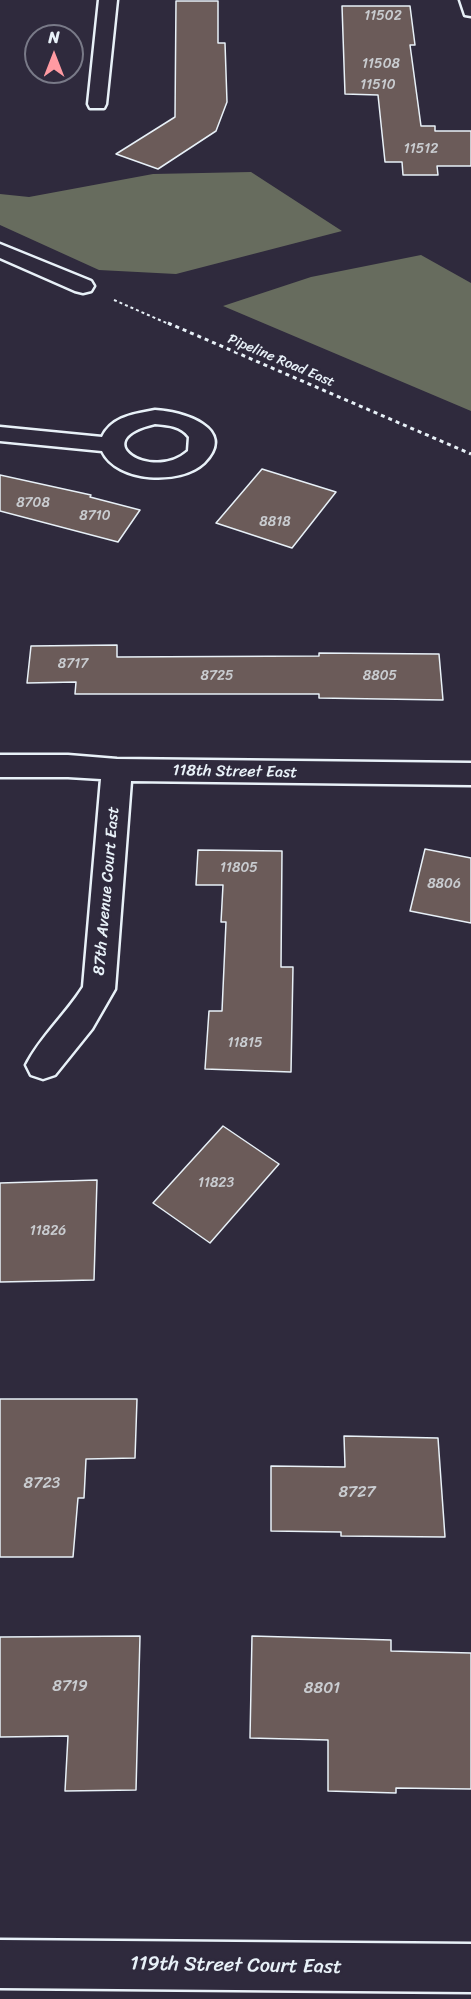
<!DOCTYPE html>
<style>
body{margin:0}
#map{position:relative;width:471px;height:1999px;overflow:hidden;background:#2f2a3d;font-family:Sriracha,sans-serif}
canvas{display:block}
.north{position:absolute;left:24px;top:24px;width:60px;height:60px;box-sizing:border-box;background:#2f2a3d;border:2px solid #797a88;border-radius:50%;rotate:0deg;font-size:16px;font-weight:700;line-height:24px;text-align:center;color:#e8f1f8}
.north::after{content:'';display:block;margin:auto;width:21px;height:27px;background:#ff9aa2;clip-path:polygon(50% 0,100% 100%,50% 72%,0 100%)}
</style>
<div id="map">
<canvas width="471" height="1999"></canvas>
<div class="north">N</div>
</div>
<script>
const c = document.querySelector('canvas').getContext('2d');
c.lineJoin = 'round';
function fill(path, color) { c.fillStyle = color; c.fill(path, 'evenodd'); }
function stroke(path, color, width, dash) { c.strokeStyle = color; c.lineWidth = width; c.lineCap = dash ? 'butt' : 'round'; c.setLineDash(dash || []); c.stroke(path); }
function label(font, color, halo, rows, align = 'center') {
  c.font = font + ' Sriracha,sans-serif'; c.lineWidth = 5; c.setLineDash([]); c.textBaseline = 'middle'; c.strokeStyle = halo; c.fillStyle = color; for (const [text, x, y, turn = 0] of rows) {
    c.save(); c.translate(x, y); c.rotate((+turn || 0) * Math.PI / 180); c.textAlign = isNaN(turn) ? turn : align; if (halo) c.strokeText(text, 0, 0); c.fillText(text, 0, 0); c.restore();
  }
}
const green = new Path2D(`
 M 251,172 L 342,231 L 176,274 L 99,270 L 0,225 L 0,194 L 29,197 L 153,174 Z
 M 421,255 L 471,283 L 471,411 L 223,306 L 311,277 Z`);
const building = new Path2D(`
 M 176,1 L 218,1 L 218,43 L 225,43 L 227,102 L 216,131 L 158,169 L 116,154 L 175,117 Z
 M 342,6 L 410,6 L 415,45 L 410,45 L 421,126 L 435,126 L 435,131 L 471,131 L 471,166 L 437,166 L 438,175 L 403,175 L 402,162 L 385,162 L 378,95 L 345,94 Z
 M 262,469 L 336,492 L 292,548 L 216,523 Z
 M 0,475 L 91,495 L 90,497 L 140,510 L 118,542 L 0,511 Z
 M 117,645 L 117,657 L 319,656 L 319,653 L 439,654 L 443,700 L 319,698 L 319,694 L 75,694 L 76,682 L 27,683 L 31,646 Z
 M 425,849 L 471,858 L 471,923 L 410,911 Z
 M 198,850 L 282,851 L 281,967 L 293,967 L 291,1072 L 205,1069 L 209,1011 L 222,1011 L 226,922 L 221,922 L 223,885 L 196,885 Z
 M 223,1126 L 279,1164 L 210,1243 L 153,1203 Z
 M 97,1180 L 94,1280 L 0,1282 L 0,1183 Z
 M 0,1399 L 137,1399 L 135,1458 L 86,1459 L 84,1498 L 78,1498 L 73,1557 L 0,1557 Z
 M 344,1436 L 438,1438 L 445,1537 L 341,1536 L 341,1532 L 271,1531 L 271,1466 L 345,1467 Z
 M 140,1636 L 136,1790 L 65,1791 L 68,1736 L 0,1737 L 0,1637 Z
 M 252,1636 L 391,1640 L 391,1651 L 471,1653 L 471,1789 L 396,1788 L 396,1793 L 328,1791 L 328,1740 L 250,1738 Z`);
const pathFar1 = new Path2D(`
 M 114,300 L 171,325`);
const path = new Path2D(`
 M 168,323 L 471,454`);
const minor = new Path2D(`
 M 99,0 L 117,0 L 106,104 L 104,108 L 90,108 L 88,104 Z
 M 460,0 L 471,0 L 471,16 L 465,15 Z
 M 0,244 L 91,281 L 94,286 L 91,291 L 83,293 L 75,291 L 0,258 Z
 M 155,410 C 181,411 239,428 204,463 C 181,485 117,483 102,451 L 0,441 L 0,427 L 102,437 C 112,416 135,414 155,410 ZM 155,424 C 168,425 181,426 189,437 L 188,451 C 152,483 85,440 155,424 Z
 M 0,755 L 68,755 L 117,759 L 471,763 L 471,785 L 131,781 L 115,989 L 92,1029 L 55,1075 L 43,1079 L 31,1075 L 26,1065 C 40,1037 66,1014 83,987 L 101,779 L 68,777 L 0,777 Z
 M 0,1940 L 471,1944 L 471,1992 L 0,1988 Z`);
const numberNames = [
 ["11502",383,16],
 ["11508",381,64],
 ["11510",378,85],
 ["11512",421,149],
 ["8708",33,503],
 ["8710",95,516],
 ["8818",275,522],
 ["8717",73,664],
 ["8725",217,676],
 ["8805",380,676],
 ["11805",239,868],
 ["8806",444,884],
 ["11815",245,1043],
 ["11823",216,1183],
 ["11826",48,1231]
];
const farStreetnames = [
 ["Pipeline Road East",281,361,23]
];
const streetNames = [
 ["118th Street East",235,772,1],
 ["87th Avenue Court East",107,891,-85]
];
const nearNumbernames = [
 ["8723",42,1484],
 ["8727",357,1493],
 ["8719",70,1687],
 ["8801",322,1689]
];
const nearStreetnames = [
 ["119th Street Court East",236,1966,1]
];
fill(green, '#676c5e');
fill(building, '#6b5b59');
stroke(building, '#e8f1f8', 1.5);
stroke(minor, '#e8f1f8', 5);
stroke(pathFar1, '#e8f1f8', 2, [3, 3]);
stroke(path, '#e8f1f8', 3, [4, 4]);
fill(minor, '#2f2a3d');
label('14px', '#c9ccd0', null, numberNames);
label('14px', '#e8f1f8', '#2f2a3d', farStreetnames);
label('16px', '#e8f1f8', '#2f2a3d', streetNames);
label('16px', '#c9ccd0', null, nearNumbernames);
label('20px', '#e8f1f8', '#2f2a3d', nearStreetnames);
</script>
